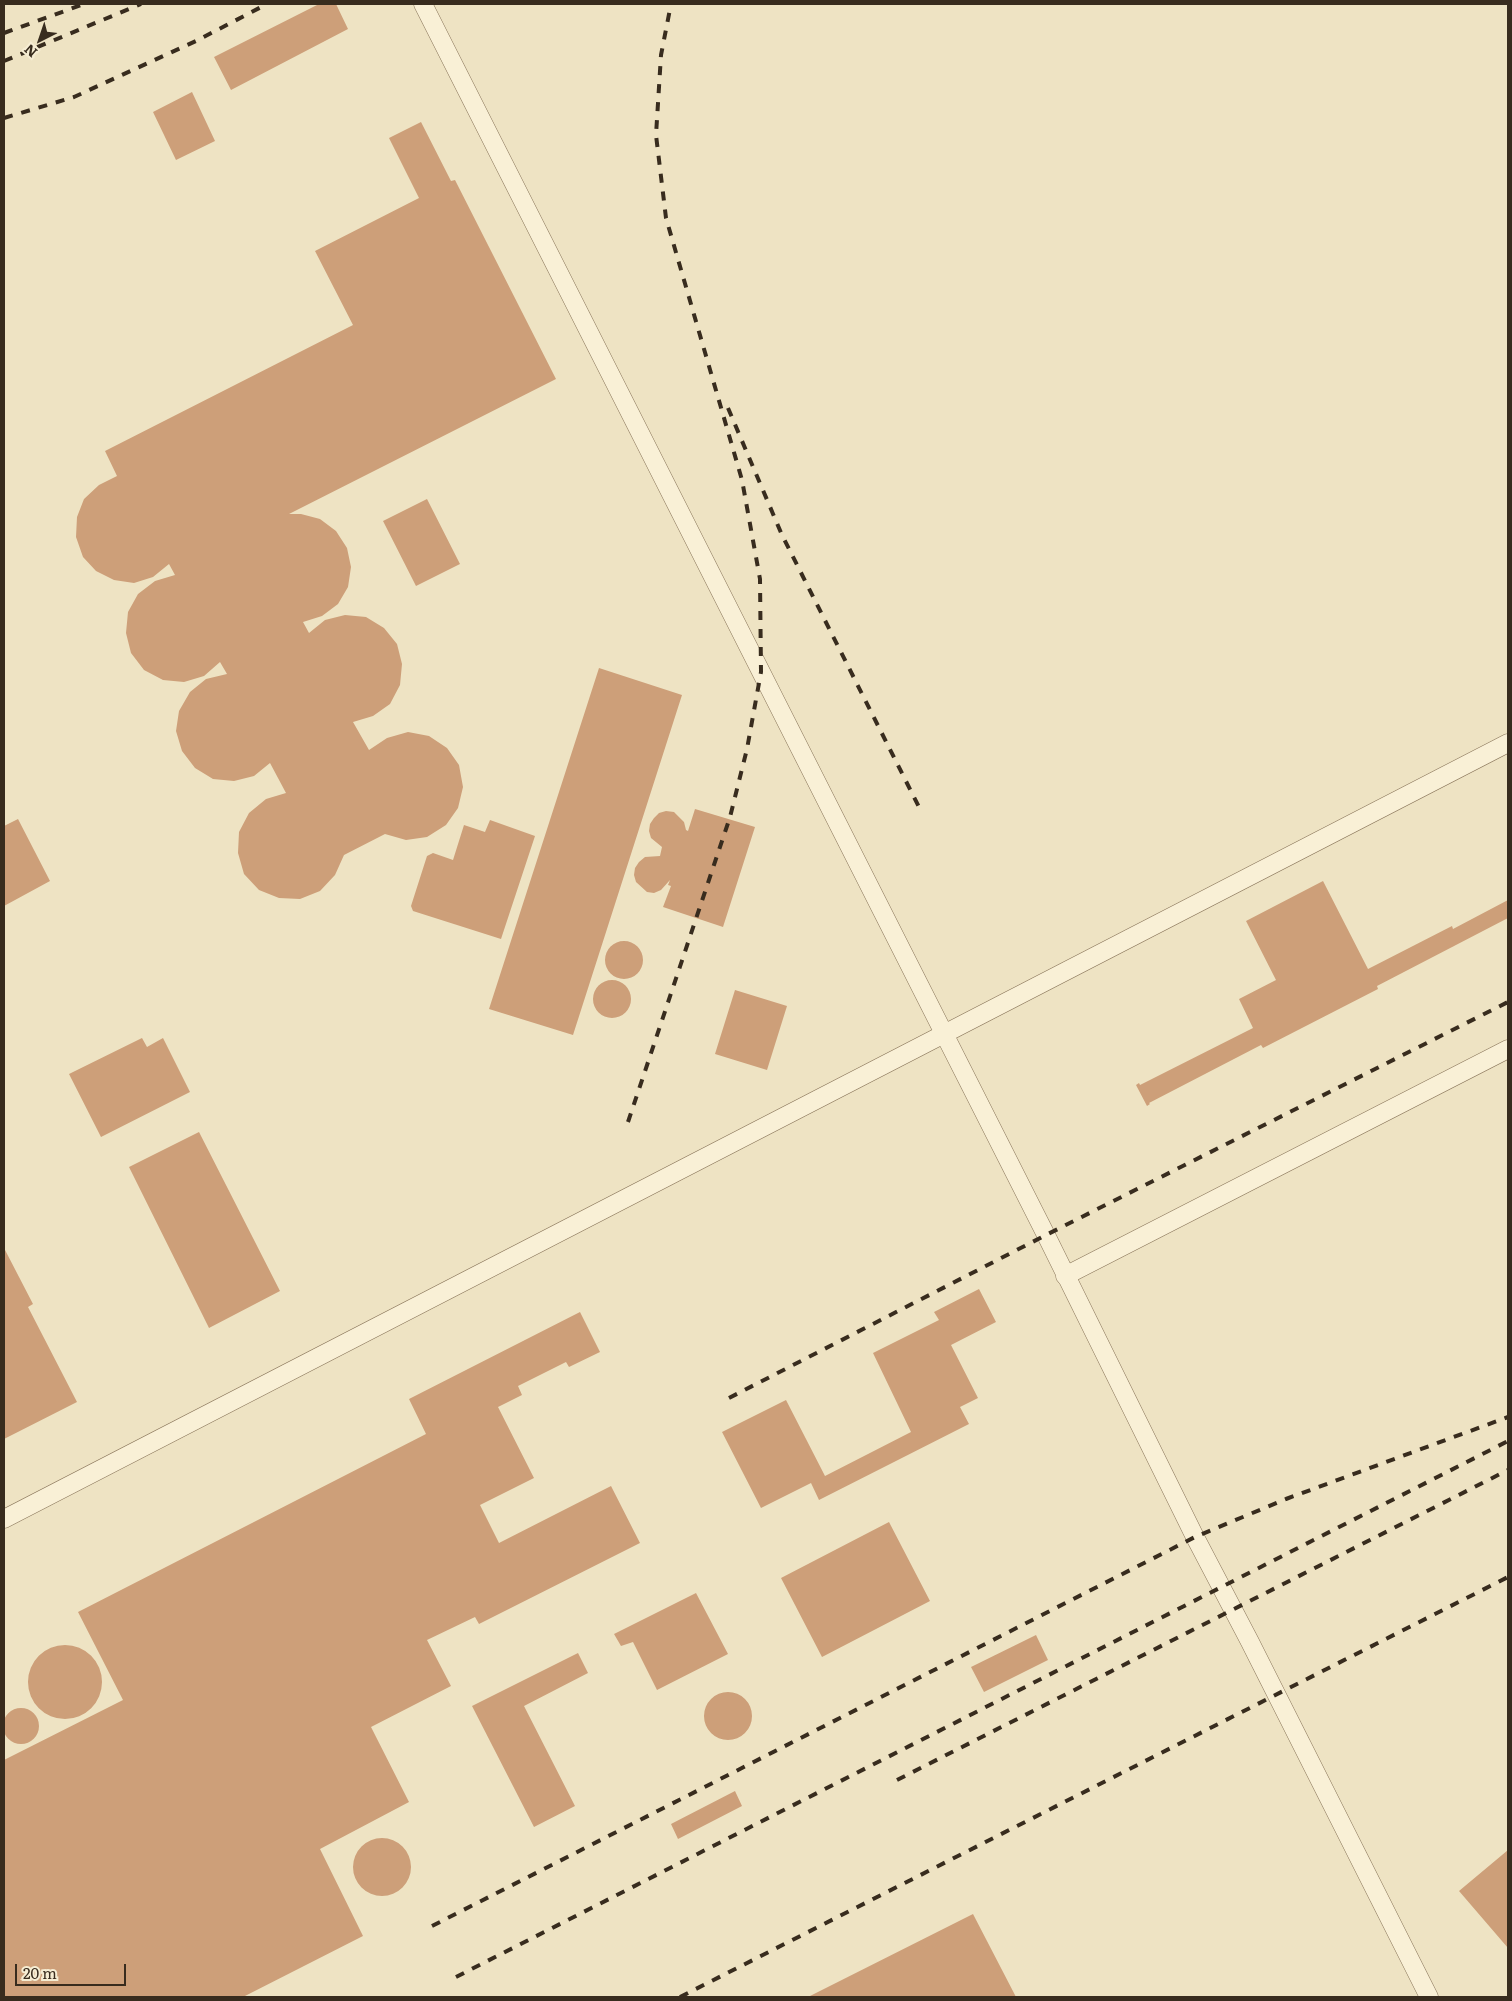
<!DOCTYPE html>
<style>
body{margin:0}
#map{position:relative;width:1512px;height:2001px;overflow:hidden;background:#eee3c3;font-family:Literata,serif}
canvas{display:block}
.frame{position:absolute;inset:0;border:5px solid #382c1e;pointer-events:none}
.north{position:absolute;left:15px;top:15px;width:50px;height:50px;-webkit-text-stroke:4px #f6edd3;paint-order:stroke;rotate:221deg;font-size:14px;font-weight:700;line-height:20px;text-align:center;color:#382c1e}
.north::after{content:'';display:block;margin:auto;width:18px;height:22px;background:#382c1e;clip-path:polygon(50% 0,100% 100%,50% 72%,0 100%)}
.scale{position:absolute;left:15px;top:1964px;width:111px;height:22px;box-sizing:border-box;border:2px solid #382c1e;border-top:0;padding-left:6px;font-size:15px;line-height:18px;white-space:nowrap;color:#382c1e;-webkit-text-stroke:4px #f6edd3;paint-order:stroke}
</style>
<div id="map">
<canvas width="1512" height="2001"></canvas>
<div class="frame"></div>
<div class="north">N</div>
<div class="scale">20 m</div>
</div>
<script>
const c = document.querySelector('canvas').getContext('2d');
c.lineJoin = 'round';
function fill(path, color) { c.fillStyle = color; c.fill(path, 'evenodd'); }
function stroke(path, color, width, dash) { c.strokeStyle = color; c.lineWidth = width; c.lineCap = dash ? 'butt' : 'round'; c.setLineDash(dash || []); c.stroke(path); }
const building = new Path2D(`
 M 319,4 L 336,4 L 348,29 L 231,90 L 214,57 Z
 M 192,92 L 215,141 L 176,160 L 153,112 Z
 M 421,122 L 451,181 L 455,180 L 556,379 L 289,514 L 301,514 L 320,519 L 336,531 L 347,548 L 351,567 L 348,587 L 338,604 L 322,616 L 303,622 L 309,633 L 325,620 L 345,615 L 366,617 L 384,628 L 397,644 L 402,664 L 400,685 L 390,704 L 373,716 L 353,722 L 369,750 L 387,738 L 408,732 L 429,736 L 447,748 L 459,765 L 463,787 L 458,808 L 446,825 L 427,837 L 406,840 L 385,834 L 344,855 L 335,875 L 320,891 L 300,899 L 279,898 L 259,890 L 244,874 L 238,853 L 239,832 L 249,813 L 266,799 L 286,793 L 270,763 L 254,776 L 234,781 L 213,779 L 195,768 L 182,751 L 176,731 L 179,711 L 190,692 L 206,679 L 227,674 L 220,662 L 204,676 L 184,682 L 163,680 L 144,670 L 131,653 L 126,633 L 128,612 L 138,594 L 155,581 L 175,575 L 169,564 L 153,577 L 134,583 L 114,580 L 96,571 L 83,557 L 76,537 L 77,517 L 84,499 L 99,485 L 117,476 L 105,451 L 353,325 L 315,251 L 419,198 L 389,138 Z
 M 427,499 L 460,564 L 416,586 L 383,521 Z
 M 599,668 L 682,695 L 573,1035 L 489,1009 Z
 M 695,809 L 755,827 L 723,927 L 663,907 L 671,886 L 668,885 L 670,880 L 661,890 L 654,893 L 647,892 L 636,882 L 634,875 L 635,868 L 639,862 L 645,857 L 660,856 L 662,847 L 651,838 L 649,831 L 650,824 L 654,818 L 659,813 L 666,811 L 674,812 L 684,822 L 686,830 L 688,831 Z
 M 18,819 L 50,881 L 4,906 L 4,826 Z
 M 490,820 L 535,836 L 501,939 L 413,911 L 411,906 L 427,856 L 433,853 L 453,860 L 464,825 L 485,832 Z
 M 1323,881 L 1368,969 L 1452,926 L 1453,929 L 1508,900 L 1508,918 L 1377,986 L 1378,989 L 1263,1048 L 1261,1045 L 1149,1103 L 1150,1104 L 1147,1106 L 1136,1085 L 1139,1083 L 1140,1085 L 1253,1028 L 1239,999 L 1276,980 L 1246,921 Z
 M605 960a19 19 0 1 1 38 0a19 19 0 1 1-38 0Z
 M593 999a19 19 0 1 1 38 0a19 19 0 1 1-38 0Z
 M 735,990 L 787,1006 L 767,1070 L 715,1054 Z
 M 142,1038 L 147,1047 L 163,1038 L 190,1092 L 101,1137 L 69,1074 Z
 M 199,1132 L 280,1291 L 209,1328 L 129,1167 Z
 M 4,1248 L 33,1304 L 28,1307 L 77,1402 L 4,1439 Z
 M 979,1289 L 996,1322 L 951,1345 L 978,1398 L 960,1407 L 969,1424 L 819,1500 L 811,1483 L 761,1508 L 722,1432 L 786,1400 L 825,1476 L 911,1432 L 873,1353 L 939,1320 L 934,1312 Z
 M 580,1312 L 600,1352 L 569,1367 L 566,1362 L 518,1386 L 522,1395 L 498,1407 L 534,1478 L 480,1505 L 499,1543 L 611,1486 L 640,1543 L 479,1624 L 475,1617 L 427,1640 L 451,1686 L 371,1727 L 409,1802 L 320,1849 L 363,1936 L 243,1997 L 4,1997 L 4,1760 L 123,1700 L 78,1612 L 426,1434 L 409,1399 Z
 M 889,1522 L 930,1601 L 822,1657 L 781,1578 Z
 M 696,1593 L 728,1654 L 657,1690 L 633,1642 L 621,1646 L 614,1634 Z
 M 1036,1635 L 1048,1660 L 984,1692 L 971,1667 Z
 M28 1682a37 37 0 1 1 74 0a37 37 0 1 1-74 0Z
 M 578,1653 L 588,1673 L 524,1706 L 575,1806 L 534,1827 L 472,1706 Z
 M704 1716a24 24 0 1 1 48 0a24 24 0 1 1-48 0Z
 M3 1726a18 18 0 1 1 36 0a18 18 0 1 1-36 0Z
 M 735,1791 L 742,1806 L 678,1839 L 671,1824 Z
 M353 1867a29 29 0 1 1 58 0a29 29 0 1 1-58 0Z
 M 1508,1850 L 1508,1948 L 1459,1891 Z
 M 973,1914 L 1016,1997 L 808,1997 Z`);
const service = new Path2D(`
 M 423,4 L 1046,1235 L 1195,1537 L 1250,1642 L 1429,1997
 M 1065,1276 L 1508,1049
 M 4,1519 L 1508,743`);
const rail = new Path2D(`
 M 4,33 L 84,4
 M 4,61 L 141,4
 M 4,118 L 74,97 L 196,41 L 267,4
 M 728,408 L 782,535 L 921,811
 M 628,1122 L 730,817 L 747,749 L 761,672 L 760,579 L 742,480 L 666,218 L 656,135 L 661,55 L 671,4
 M 729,1398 L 1046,1235 L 1508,1002
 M 897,1780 L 1508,1470
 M 432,1926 L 1195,1537 L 1286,1499 L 1508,1417
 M 456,1977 L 1508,1441
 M 680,1997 L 1508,1577`);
fill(building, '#cd9f79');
stroke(service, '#89755a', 19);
stroke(service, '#f9f0d6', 18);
stroke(rail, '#382c1e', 4, [9, 9]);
</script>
